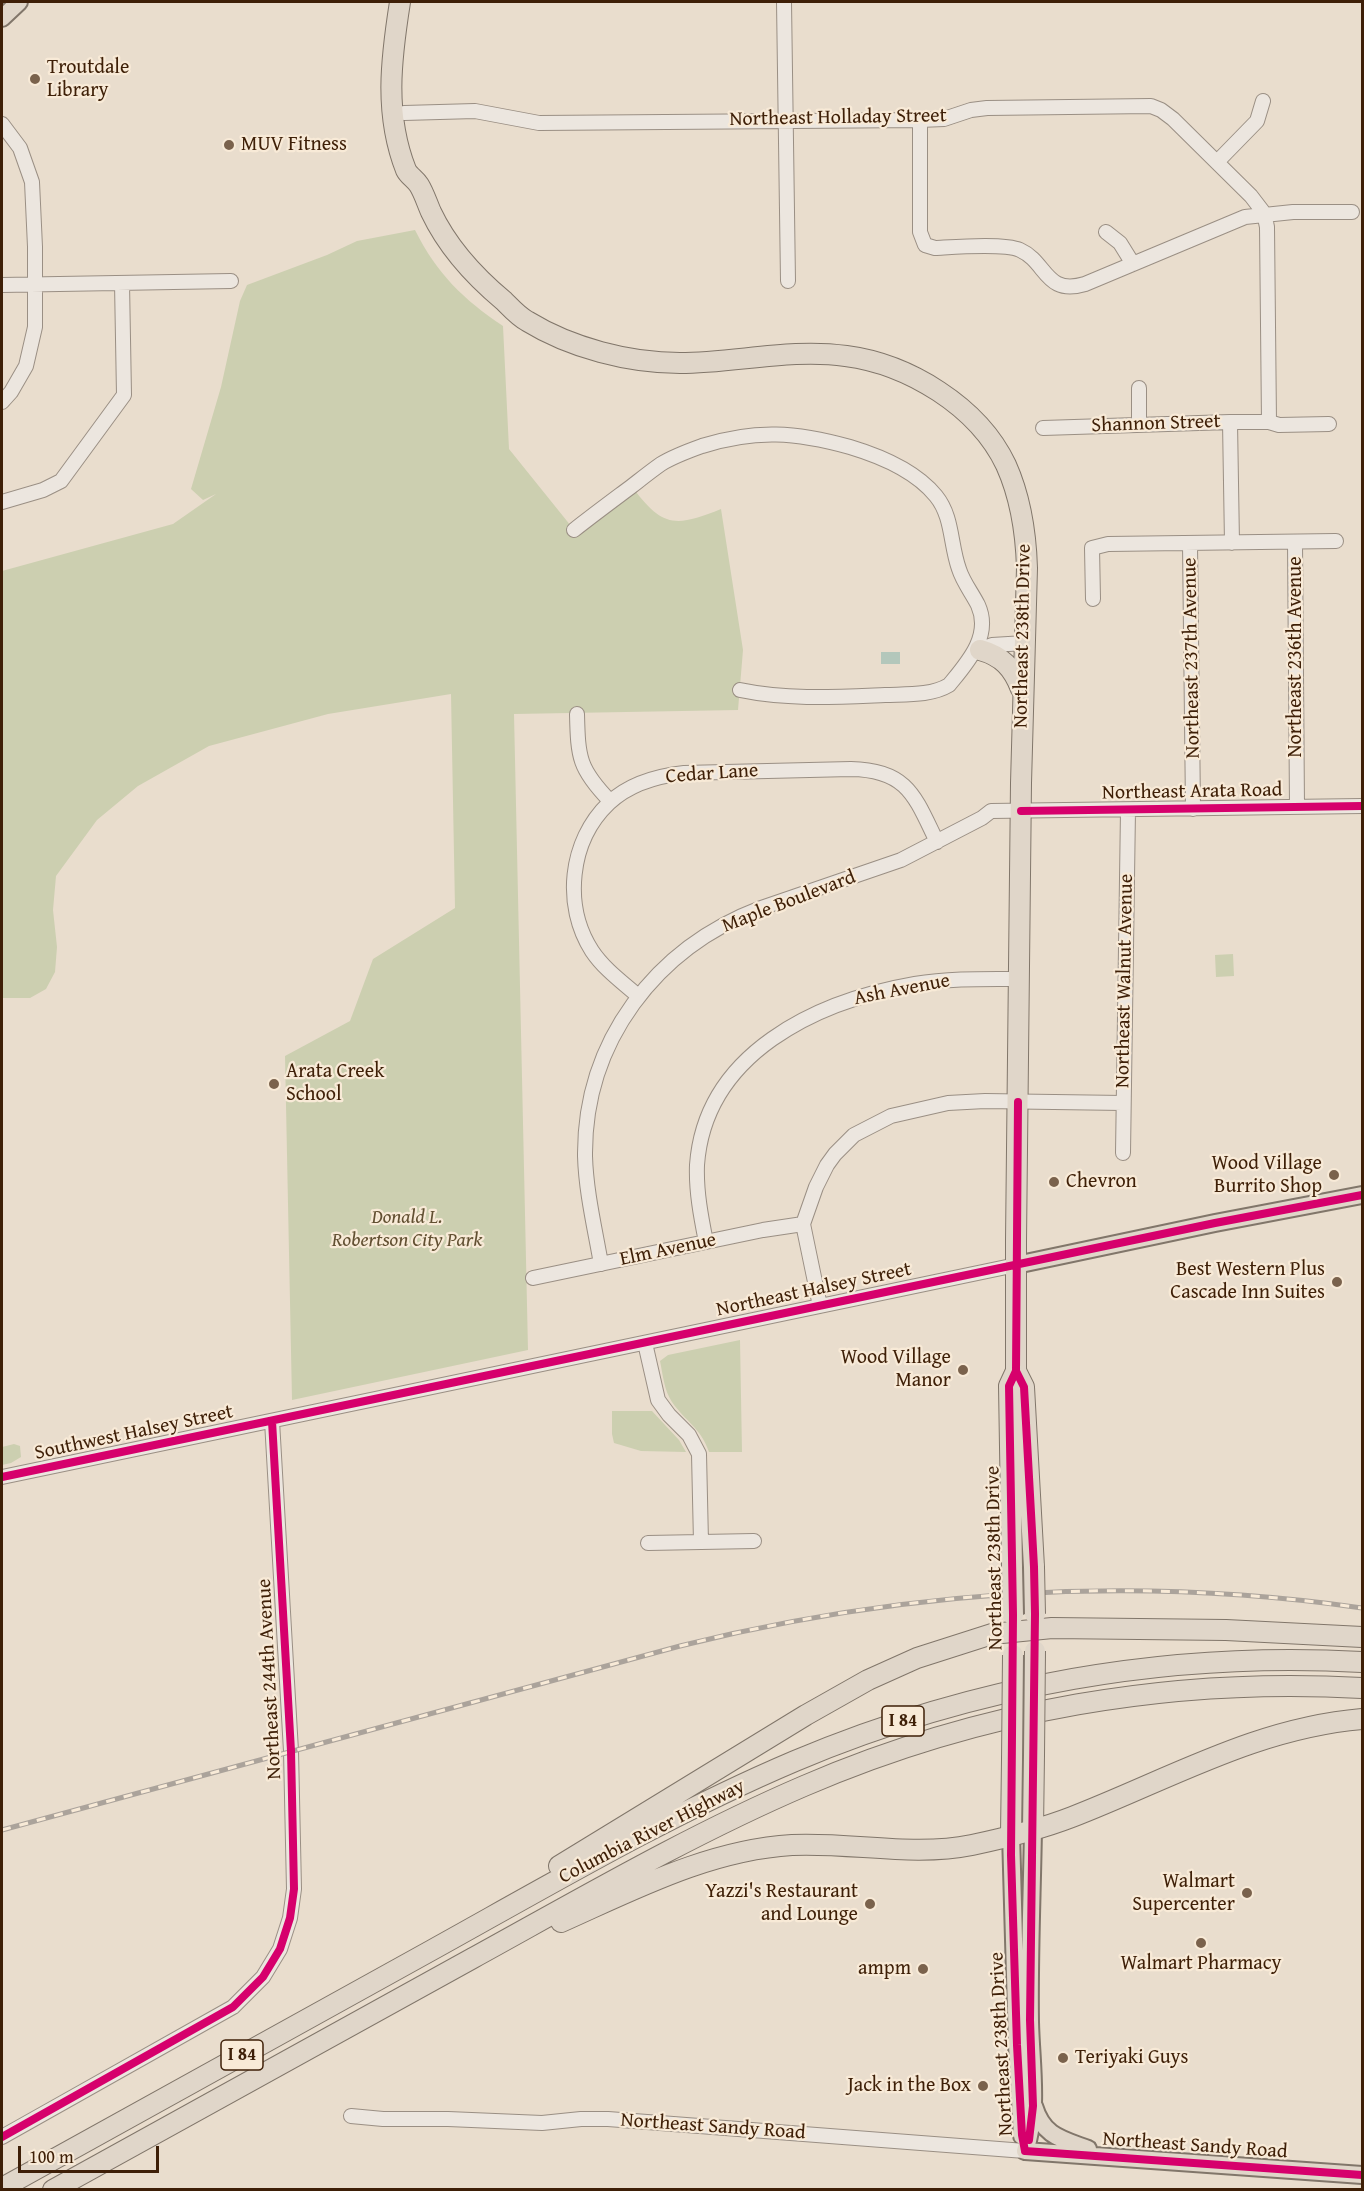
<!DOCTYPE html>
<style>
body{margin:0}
#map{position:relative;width:1364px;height:2191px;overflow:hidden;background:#e9ddcd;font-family:"Gentium Book Plus",serif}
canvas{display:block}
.frame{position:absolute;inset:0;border:3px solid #3e1f07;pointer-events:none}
.scale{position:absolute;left:18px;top:2146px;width:141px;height:27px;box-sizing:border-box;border:3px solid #3e1f07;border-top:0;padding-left:8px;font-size:18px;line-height:21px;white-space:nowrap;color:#3e1f07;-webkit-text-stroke:4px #f8ead7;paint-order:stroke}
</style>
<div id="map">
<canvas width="1364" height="2191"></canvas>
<div class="frame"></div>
<div class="scale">100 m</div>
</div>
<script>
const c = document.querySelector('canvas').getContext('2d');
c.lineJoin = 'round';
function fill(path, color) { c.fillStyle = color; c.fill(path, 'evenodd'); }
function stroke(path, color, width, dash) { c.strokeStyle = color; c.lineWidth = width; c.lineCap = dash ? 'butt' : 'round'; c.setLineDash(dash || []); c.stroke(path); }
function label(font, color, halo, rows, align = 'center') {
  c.font = font + ' "Gentium Book Plus",serif'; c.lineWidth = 4.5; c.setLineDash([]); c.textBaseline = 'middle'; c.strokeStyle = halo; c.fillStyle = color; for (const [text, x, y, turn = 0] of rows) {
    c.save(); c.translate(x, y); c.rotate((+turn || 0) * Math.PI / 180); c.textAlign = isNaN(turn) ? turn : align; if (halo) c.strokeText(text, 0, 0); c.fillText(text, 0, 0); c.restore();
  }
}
const green = new Path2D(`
 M 415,230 C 437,274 463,299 503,326 L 509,449 L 575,531 L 633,488 C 663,528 676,527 721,509 L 743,650 L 738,710 L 514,714 L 528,1350 L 292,1400 L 285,1056 L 350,1021 L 373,959 L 455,908 L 451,694 L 328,714 L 209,746 L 138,786 L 97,820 L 56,876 L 53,910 L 57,947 L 55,972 L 46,989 L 30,998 L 3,998 L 2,1006 L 2,571 L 173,524 L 216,494 L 203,500 L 191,489 L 221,387 L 240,301 L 247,285 L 327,255 L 357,241 Z
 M 1233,954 L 1234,976 L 1216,977 L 1215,955 Z
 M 740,1340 L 742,1452 L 709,1452 C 701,1428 685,1421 672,1402 C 664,1390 663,1375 660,1361 L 668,1355 Z
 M 612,1411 L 652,1411 L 679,1440 L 686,1452 L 641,1451 L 614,1443 L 612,1434 Z
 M 14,1444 L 20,1446 L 21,1457 L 11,1463 L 2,1465 L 2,1447 Z`);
const water = new Path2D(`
 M 881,652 L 900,652 L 900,664 L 881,664 Z`);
const minor = new Path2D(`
 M 784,2 L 788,281
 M 404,113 L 475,111 L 539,123 L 920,120 L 944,119 L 971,110 L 987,108 L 1151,106 L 1161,110 L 1173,119 L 1251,196 L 1264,213 L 1267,227 L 1269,422
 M 920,120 L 920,232 L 925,245 L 935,248 C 955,247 1004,243 1020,250 C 1047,262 1045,296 1085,284 L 1245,217 L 1293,212 L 1352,212
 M 2,124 L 20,148 L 32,182 L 35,247 L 35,327 L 26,366 L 11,392 L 2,402
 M 1217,162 L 1257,121 L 1263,101
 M 1106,232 L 1120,243 L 1133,264
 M 2,285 L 231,281
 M 1139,388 L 1139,424
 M 1230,422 L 1232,543
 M 1043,428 L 1230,422 L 1269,422 L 1279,425 L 1329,424
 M 2,502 L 43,490 L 61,481 L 124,395 L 122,283
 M 574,530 C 593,515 612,501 632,486 C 641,479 651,471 661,464 C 674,456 688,451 702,446 C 756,429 796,432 850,447 C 880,456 915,470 936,496 C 953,517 950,544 959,569 C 963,582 972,593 978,605 C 992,636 967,663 949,685 C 931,696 905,694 885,695 C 836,697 788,700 740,690
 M 1295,542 L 1297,807
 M 1190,544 L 1193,809
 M 1093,599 L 1092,548 L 1108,544 L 1336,541
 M 978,650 L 992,645 L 1025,643
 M 577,714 C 578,758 579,769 610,801
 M 638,996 C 622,982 604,969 592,951 C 563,906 569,841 609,803 C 629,784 657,776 684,773 L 851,769 C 908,770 915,797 937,842
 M 1123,1153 L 1128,810
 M 706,1242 C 701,1217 696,1191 697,1165 C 705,1053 817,1001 915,984 C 950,978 985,979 1020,979
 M 601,1264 C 595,1229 586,1192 585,1156 C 584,1041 656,948 761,908 L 901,860 L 982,818 L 991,811 L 1362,806
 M 533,1278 L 763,1230 L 803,1224
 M 820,1306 L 803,1224 L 816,1187 L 827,1165 L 835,1154 L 854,1135 L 891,1116 L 948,1103 L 985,1101 L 1123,1103
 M 645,1343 L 658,1400 L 669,1415 L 689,1435 L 699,1454 L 701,1542
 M 2,1477 L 1016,1265
 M 648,1543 L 754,1541
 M 351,2116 L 383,2119 L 448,2119 L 542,2123 L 581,2119 L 608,2119 L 1025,2151
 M 2,2137 L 233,2007 L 263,1977 L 280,1949 L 290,1918 L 294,1889 L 291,1751 L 272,1421`);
const major = new Path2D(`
 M 2,18 L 19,2
 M 1016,1265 L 1215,1223 L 1362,1195
 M 1011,1834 L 1017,2045 L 1022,2136
 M 1034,2106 C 1043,2136 1061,2139 1088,2149
 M 1025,2151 L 1362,2175
 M 1025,2151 C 1039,2109 1031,2065 1030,2022 C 1029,1958 1032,1893 1033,1829`);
const highway = new Path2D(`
 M 400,2 C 391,59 384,114 406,170 C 409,176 415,179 419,185 C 424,193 427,203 431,212 C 448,248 474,276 504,301 C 511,308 518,316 527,321 C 571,348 629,363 680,363 C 735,363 791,348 846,356 C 908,364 978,406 1006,465 C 1020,496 1026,534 1027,568 L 1021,783 L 1016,1241 L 1016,1371 L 1009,1386 L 1012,1568
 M 980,650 C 1002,656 1013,668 1021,689
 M 1016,1371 L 1024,1387 L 1034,1567
 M 1033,1829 L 1034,1755
 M 1011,1834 L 1012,1760
 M 559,1866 L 806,1715 L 868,1680 L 917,1658 L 992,1634 L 1052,1628 L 1226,1630 L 1362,1637
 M 561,1922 C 635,1889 709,1850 792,1845 C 851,1842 913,1857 972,1845 C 1005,1838 1041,1829 1072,1817 C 1170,1779 1256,1728 1362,1719
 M 2,2188 C 145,2109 288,2030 432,1950 C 551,1884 670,1814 795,1761 C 975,1685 1168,1651 1362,1662
 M 53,2190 C 193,2112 333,2035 473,1958 C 582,1898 690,1835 804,1786 C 980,1710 1171,1677 1362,1688`);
const rail = new Path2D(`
 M 2,1830 L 680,1646 C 906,1590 1131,1575 1362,1608`);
const highwayBridge = new Path2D(`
 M 1034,1567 L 1035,1614
 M 1012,1568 L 1013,1615
 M 1034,1755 L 1035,1651
 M 1012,1760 L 1013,1655`);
const cycleway = new Path2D(`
 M 1021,811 L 1362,806
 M 1018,1102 L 1016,1371 L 1009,1386 L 1013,1615 L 1011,1855 L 1017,2045 L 1022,2135 L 1025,2151
 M 1016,1371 L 1024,1387 L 1034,1567 L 1035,1614 L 1030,2020 L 1033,2106 L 1029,2140
 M 2,1477 L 1215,1223 L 1362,1195
 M 2,2137 L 233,2007 L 263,1977 L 280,1949 L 290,1918 L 294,1889 L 291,1751 L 272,1421
 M 1025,2151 L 1362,2175`);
const markers = [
 [35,79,6,"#7a624c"],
 [229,145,6,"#7a624c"],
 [274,1084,6,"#7a624c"],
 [1334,1175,6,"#7a624c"],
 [1054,1182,6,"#7a624c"],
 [1337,1282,6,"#7a624c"],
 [963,1370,6,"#7a624c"],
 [1247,1893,6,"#7a624c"],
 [870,1904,6,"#7a624c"],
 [1201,1943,6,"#7a624c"],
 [923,1969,6,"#7a624c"],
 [1063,2058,6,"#7a624c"],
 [983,2086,6,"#7a624c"]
];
const shields = [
 [903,1721,42],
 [242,2055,42]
];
const shieldNames = [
 ["I 84",903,1721],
 ["I 84",242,2055]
];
const poiNames = [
 ["Troutdale",47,68,"left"],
 ["Library",47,91,"left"],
 ["MUV Fitness",241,145,"left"],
 ["Arata Creek",286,1072,"left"],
 ["School",286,1095,"left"],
 ["Wood Village",1322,1164],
 ["Burrito Shop",1322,1187],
 ["Chevron",1066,1182,"left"],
 ["Best Western Plus",1325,1270],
 ["Cascade Inn Suites",1325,1293],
 ["Wood Village",951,1358],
 ["Manor",951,1381],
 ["Walmart",1235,1882],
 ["Supercenter",1235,1905],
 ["Yazzi's Restaurant",858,1892],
 ["and Lounge",858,1915],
 ["Walmart Pharmacy",1201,1964,"center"],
 ["ampm",911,1969],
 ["Teriyaki Guys",1075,2058,"left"],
 ["Jack in the Box",971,2086]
];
const streetNames = [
 ["Northeast Holladay Street",838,118,-1],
 ["Shannon Street",1156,424,-2],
 ["Northeast 238th Drive",1023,636,-89],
 ["Northeast 236th Avenue",1296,657,-90],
 ["Northeast 237th Avenue",1192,658,-91],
 ["Cedar Lane",712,774,-4],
 ["Northeast Arata Road",1192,792,-1],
 ["Maple Boulevard",789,902,-21],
 ["Northeast Walnut Avenue",1125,981,-89],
 ["Ash Avenue",902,990,-11],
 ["Elm Avenue",668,1250,-12],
 ["Northeast Halsey Street",814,1290,-12],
 ["Southwest Halsey Street",134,1433,-12],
 ["Northeast 238th Drive",995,1558,-91],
 ["Northeast 244th Avenue",270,1679,-93],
 ["Columbia River Highway",652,1832,-27],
 ["Northeast 238th Drive",1002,2044,-93],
 ["Northeast Sandy Road",713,2127,4],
 ["Northeast Sandy Road",1195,2146,4]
];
const parkNames = [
 ["Donald L.",407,1218],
 ["Robertson City Park",407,1241]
];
fill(green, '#cccfb0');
fill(water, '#b3c7bb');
stroke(minor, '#9a8f84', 16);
stroke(major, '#81766a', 20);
stroke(highway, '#81766a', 22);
stroke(minor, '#ece6df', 14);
stroke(major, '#e0d6c9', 16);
stroke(highway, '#e0d6c9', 20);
stroke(rail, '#aba39b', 5);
stroke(rail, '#f8ead7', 3, [9]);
stroke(highwayBridge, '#81766a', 22, []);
stroke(highwayBridge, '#e0d6c9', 20);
stroke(cycleway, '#d6006c', 8);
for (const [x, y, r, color] of markers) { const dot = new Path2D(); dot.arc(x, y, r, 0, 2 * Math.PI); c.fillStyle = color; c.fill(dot); stroke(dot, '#f8ead7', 2); }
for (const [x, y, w] of shields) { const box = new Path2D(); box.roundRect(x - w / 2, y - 15, w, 30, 4.5); c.fillStyle = '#f8ead7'; c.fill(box); stroke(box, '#3e1f07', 1.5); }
label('bold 18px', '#3e1f07', null, shieldNames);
label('20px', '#3e1f07', '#f8ead7', poiNames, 'right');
label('20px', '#3e1f07', '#f8ead7', streetNames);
label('italic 20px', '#625032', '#f8ead7', parkNames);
</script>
